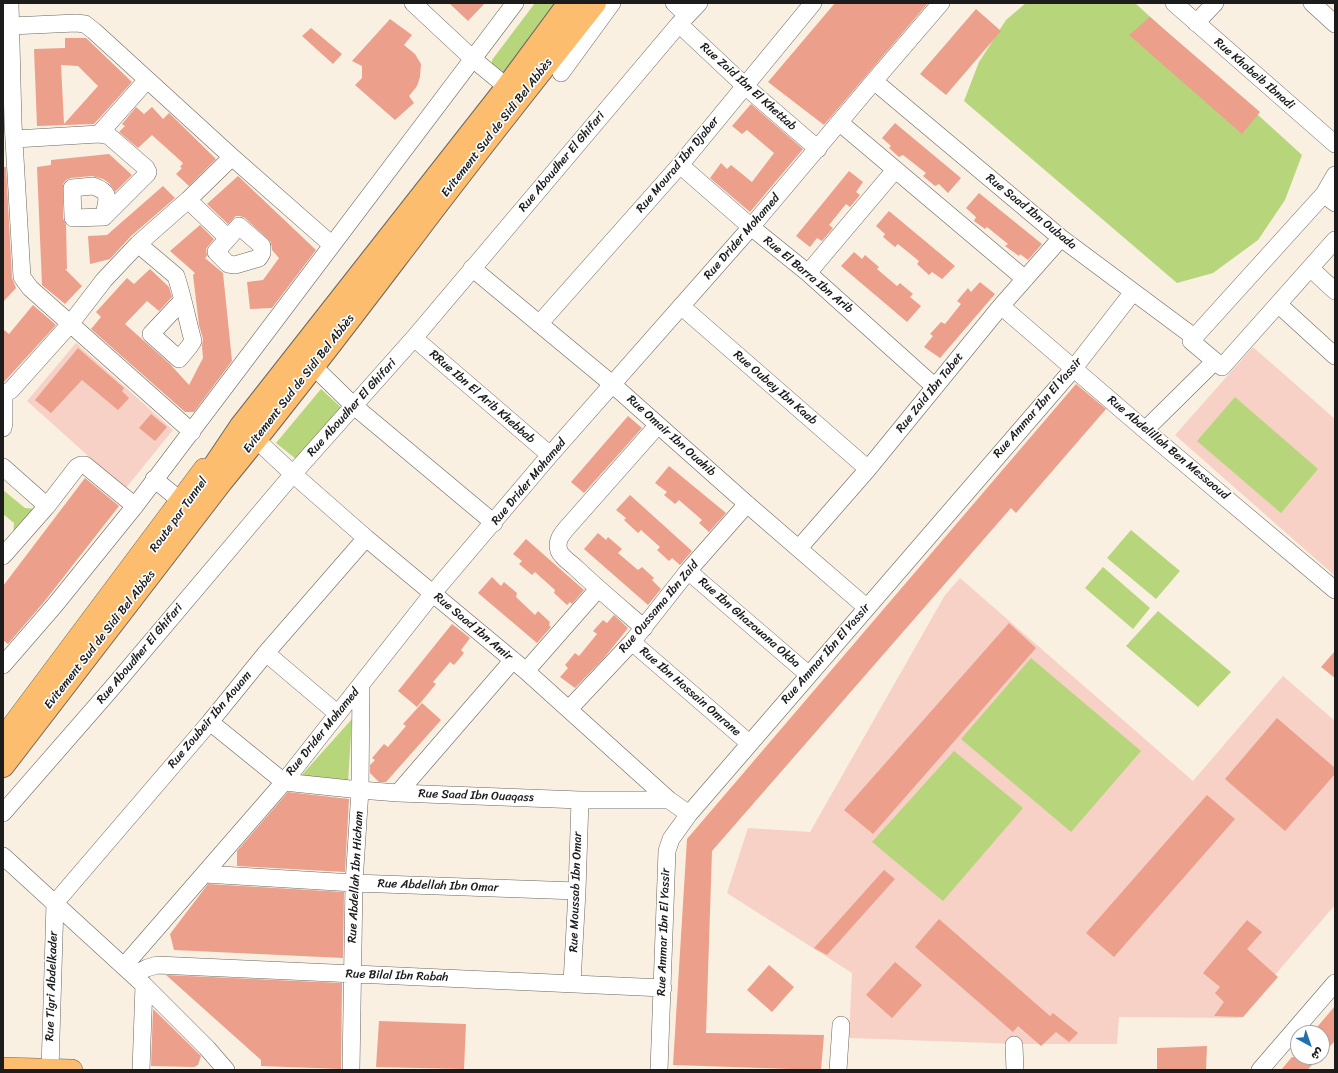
<!DOCTYPE html>
<meta charset="utf-8">
<style>
body{margin:0}
#map{position:relative;width:1338px;height:1073px;overflow:hidden;background:#f9f0e2;font-family:Sriracha,"Playpen Sans Arabic",sans-serif}
canvas{display:block}
.frame{position:absolute;inset:0;border:4px solid #1c1c1c;pointer-events:none}
.north{position:absolute;left:1290px;top:1025px;width:40px;height:40px;box-sizing:border-box;background:#fff;border:1px solid #a4a4a4;border-radius:50%;rotate:140deg;font-size:11px;font-weight:700;line-height:16px;text-align:center;color:#1c1c1c}
.north::after{content:'';display:block;margin:auto;width:14px;height:18px;background:#1f6fb2;clip-path:polygon(50% 0,100% 100%,50% 72%,0 100%)}
</style>
<div id="map">
<canvas width="1338" height="1073"></canvas>
<div class="frame"></div>
<div class="north">ش</div>
</div>
<script>
const c = document.querySelector('canvas').getContext('2d');
c.lineJoin = 'round';
function fill(path, color) { c.fillStyle = color; c.fill(path, 'evenodd'); }
function stroke(path, color, width, dash) { c.strokeStyle = color; c.lineWidth = width; c.lineCap = dash ? 'butt' : 'round'; c.setLineDash(dash || []); c.stroke(path); }
function label(font, color, halo, rows, align = 'center') {
  c.font = font + ' Sriracha,sans-serif'; c.lineWidth = 3.5; c.setLineDash([]); c.textBaseline = 'middle'; c.strokeStyle = halo; c.fillStyle = color; for (const [text, x, y, turn = 0] of rows) {
    c.save(); c.translate(x, y); c.rotate((+turn || 0) * Math.PI / 180); c.textAlign = isNaN(turn) ? turn : align; if (halo) c.strokeText(text, 0, 0); c.fillText(text, 0, 0); c.restore();
  }
}
const built = new Path2D(`
 M 76,343 L 173,430 L 125,489 L 27,401 Z
 M 1253,347 L 1335,419 L 1335,576 L 1175,435 Z
 M 960,578 L 1193,781 L 1283,676 L 1335,721 L 1335,905 L 1238,1018 L 1119,1017 L 1117,1044 L 1018,1044 L 849,1038 L 852,973 L 727,893 L 748,828 L 810,832 L 945,595 Z`);
const green = new Path2D(`
 M 535,3 L 564,3 L 507,75 L 492,70 L 492,60 Z
 M 1026,3 L 1135,3 L 1302,155 L 1285,200 L 1258,240 L 1213,273 L 1177,283 L 964,101 L 979,62 L 1006,20 Z
 M 321,389 L 346,412 L 301,463 L 276,443 Z
 M 1235,397 L 1318,469 L 1281,513 L 1197,441 Z
 M 3,490 L 25,508 L 37,509 L 13,537 L 14,523 L 3,514 Z
 M 1131,530 L 1180,571 L 1156,599 L 1107,558 Z
 M 1103,567 L 1150,608 L 1133,629 L 1085,588 Z
 M 1158,611 L 1231,672 L 1198,707 L 1126,646 Z
 M 1031,658 L 1141,751 L 1071,832 L 961,739 Z
 M 352,719 L 348,782 L 300,777 Z
 M 954,751 L 1023,808 L 943,901 L 872,842 Z`);
const building = new Path2D(`
 M 449,3 L 485,3 L 468,21 Z
 M 835,3 L 928,3 L 824,125 L 768,82 Z
 M 976,9 L 1001,31 L 946,95 L 920,74 Z
 M 1150,17 L 1260,112 L 1242,134 L 1129,35 Z
 M 390,19 L 412,35 L 404,45 L 415,54 L 421,64 L 420,77 L 417,86 L 409,96 L 414,103 L 395,120 L 355,85 L 362,78 L 362,66 L 352,61 Z
 M 311,28 L 342,54 L 333,64 L 302,36 Z
 M 65,38 L 86,38 L 132,82 L 94,124 L 37,126 L 34,49 L 65,48 ZM 61,65 L 78,66 L 98,86 L 64,124 Z
 M 751,104 L 803,149 L 750,212 L 710,178 L 721,163 L 727,169 L 731,165 L 752,182 L 774,153 L 747,130 L 742,134 L 732,126 Z
 M 136,107 L 144,114 L 152,107 L 163,119 L 169,113 L 216,159 L 189,186 L 176,174 L 182,168 L 180,167 L 183,163 L 152,135 L 138,148 L 119,132 L 125,126 L 122,124 Z
 M 895,123 L 961,178 L 948,193 L 939,184 L 935,186 L 923,176 L 926,173 L 903,155 L 899,157 L 889,148 L 891,146 L 882,138 Z
 M 109,154 L 132,175 L 115,192 L 109,183 L 103,179 L 92,176 L 71,178 L 66,180 L 63,184 L 63,218 L 66,225 L 67,269 L 65,269 L 82,286 L 65,304 L 42,285 L 37,167 L 51,165 L 51,160 Z
 M 3,167 L 6,167 L 12,278 L 16,288 L 3,302 Z
 M 849,171 L 863,182 L 856,192 L 860,195 L 850,207 L 846,204 L 829,225 L 833,228 L 822,241 L 817,238 L 810,247 L 796,236 Z
 M 238,176 L 316,250 L 272,308 L 250,309 L 247,282 L 263,280 L 279,258 L 272,250 L 271,242 L 245,218 L 240,216 L 236,216 L 228,224 L 207,204 Z
 M 163,186 L 175,198 L 131,236 L 110,259 L 90,264 L 88,236 L 107,235 Z
 M 979,193 L 1042,244 L 1028,260 L 1020,254 L 1019,256 L 1005,246 L 1008,244 L 987,227 L 985,229 L 974,221 L 976,217 L 966,208 Z
 M 889,211 L 955,266 L 942,279 L 932,272 L 929,275 L 917,264 L 919,261 L 898,244 L 895,247 L 883,237 L 885,234 L 876,226 Z
 M 200,225 L 214,239 L 206,249 L 207,256 L 205,258 L 223,273 L 232,361 L 194,412 L 185,412 L 91,329 L 101,317 L 96,312 L 127,278 L 134,284 L 150,269 L 169,287 L 172,297 L 159,311 L 147,301 L 125,324 L 170,364 L 189,385 L 203,358 L 202,346 L 203,339 L 199,325 L 193,275 L 195,273 L 170,251 Z
 M 854,252 L 862,259 L 865,255 L 879,267 L 877,269 L 897,286 L 900,283 L 913,294 L 910,297 L 921,306 L 907,322 L 841,266 Z
 M 980,282 L 995,294 L 940,358 L 924,347 L 933,336 L 930,334 L 941,322 L 945,324 L 961,304 L 957,301 L 968,288 L 971,292 Z
 M 33,305 L 56,325 L 3,383 L 3,329 L 9,334 Z
 M 78,348 L 124,388 L 122,391 L 129,398 L 118,410 L 82,380 L 51,413 L 35,400 Z
 M 1076,384 L 1106,409 L 1016,513 L 1011,508 L 712,851 L 706,1033 L 824,1035 L 821,1070 L 673,1065 L 687,839 Z
 M 151,414 L 167,427 L 155,441 L 139,428 Z
 M 628,416 L 642,428 L 584,493 L 571,482 Z
 M 669,466 L 726,513 L 709,532 L 699,523 L 702,520 L 679,500 L 675,504 L 664,495 L 667,492 L 655,483 Z
 M 85,478 L 119,506 L 44,602 L 8,644 L 3,640 L 3,586 Z
 M 630,495 L 692,551 L 680,565 L 672,558 L 669,561 L 657,550 L 660,547 L 641,530 L 638,533 L 624,520 L 626,518 L 616,510 Z
 M 598,533 L 606,540 L 608,537 L 622,549 L 618,553 L 638,570 L 642,567 L 654,578 L 652,580 L 661,589 L 648,605 L 584,549 Z
 M 526,539 L 584,590 L 572,604 L 570,602 L 567,605 L 554,593 L 555,590 L 535,572 L 532,575 L 519,564 L 522,561 L 513,554 Z
 M 492,577 L 501,586 L 504,582 L 517,593 L 516,597 L 535,615 L 538,611 L 550,622 L 549,625 L 551,627 L 537,643 L 478,593 Z
 M 614,615 L 628,628 L 604,658 L 575,688 L 560,677 L 568,668 L 565,665 L 575,653 L 579,656 L 597,634 L 593,631 L 603,620 L 607,623 Z
 M 1009,623 L 1036,648 L 873,834 L 844,810 Z
 M 452,624 L 470,638 L 461,650 L 464,653 L 454,665 L 450,662 L 433,682 L 436,684 L 417,707 L 398,691 Z
 M 1335,651 L 1335,678 L 1321,667 Z
 M 422,703 L 441,720 L 386,782 L 379,782 L 370,773 L 370,765 L 375,760 L 372,758 L 384,744 L 388,747 L 406,726 L 403,724 Z
 M 1277,718 L 1335,768 L 1335,774 L 1285,831 L 1225,779 Z
 M 288,792 L 349,799 L 345,872 L 237,866 L 237,851 Z
 M 1207,795 L 1235,819 L 1114,957 L 1086,933 Z
 M 884,870 L 895,879 L 827,955 L 814,948 Z
 M 208,884 L 344,892 L 343,958 L 174,950 L 170,934 Z
 M 939,919 L 1050,1016 L 1053,1013 L 1078,1033 L 1069,1042 L 1056,1032 L 1041,1046 L 1018,1026 L 1013,1032 L 915,947 Z
 M 1247,920 L 1262,932 L 1247,949 L 1278,977 L 1243,1017 L 1214,1016 L 1224,1002 L 1215,993 L 1220,987 L 1203,973 Z
 M 895,962 L 922,985 L 892,1018 L 866,995 Z
 M 769,965 L 794,987 L 772,1012 L 747,990 Z
 M 166,975 L 342,983 L 341,1069 L 261,1066 L 261,1060 Z
 M 1335,1006 L 1335,1041 L 1322,1054 L 1322,1033 L 1312,1033 Z
 M 153,1009 L 201,1056 L 198,1065 L 194,1067 L 151,1066 Z
 M 379,1021 L 466,1024 L 464,1069 L 376,1067 Z
 M 1207,1046 L 1206,1070 L 1157,1070 L 1157,1048 Z
 M 1292,1057 L 1320,1057 L 1307,1070 L 1281,1070 Z`);
const minor = new Path2D(`
 M 10,3 L 13,123 L 22,277 L 30,288 L 192,432
 M 413,3 L 473,59 L 507,87
 M 674,3 L 687,15
 M 1174,3 L 1335,144
 M 1312,3 L 1335,24
 M 1196,23 L 1215,3
 M 679,24 L 745,86 L 818,149
 M 11,26 L 76,23 L 85,24 L 94,31 L 232,157 L 332,245
 M 561,73 L 612,3
 M 874,81 L 1061,238 L 1194,337
 M 839,122 L 1025,279
 M 99,134 L 147,80
 M 15,139 L 99,134 L 109,136 L 146,168 L 148,172 L 147,174 L 104,217
 M 680,165 L 751,227 L 808,273 L 935,387
 M 93,186 C 113,193 106,200 104,217 L 73,218 L 72,188 Z
 M 1324,194 L 1335,175
 M 188,200 L 228,238
 M 1335,203 L 1324,194 L 1191,341 L 1222,367 L 1335,240
 M 239,226 L 262,246 L 262,253 L 259,258 L 235,265 L 228,264 L 216,252 Z
 M 138,244 L 176,276 C 183,297 187,319 193,341 L 189,347 L 179,359 L 151,334 L 183,300
 M 472,268 L 612,384 L 747,504 L 866,607
 M 1310,268 L 1335,291
 M 808,273 L 895,170
 M 1278,304 L 1335,356
 M 681,306 L 868,469
 M 1001,306 L 1145,430 L 1335,590
 M 539,324 L 680,165 L 813,3
 M 414,338 L 550,455
 M 313,366 L 354,406 L 494,523
 M 3,394 L 4,394 L 11,390 L 71,323 L 104,280 L 138,244 L 188,200 L 232,157
 M 3,428 L 4,423 L 4,394
 M 1145,430 L 1215,361
 M 248,432 L 293,474 L 366,538 L 526,671 L 669,800 L 689,814
 M 3,467 L 47,506
 M 154,479 L 180,500
 M 799,548 L 868,469 L 1001,306 L 1061,238
 M 3,556 L 47,506 L 77,467 L 81,465 L 85,465 L 135,506
 M 688,571 L 809,675
 M 644,628 C 621,608 598,589 576,568 C 571,563 562,558 559,551 C 556,541 561,535 566,529 L 658,425
 M 632,642 L 749,743
 M 266,653 L 338,714
 M 3,665 L 55,605 L 135,506 L 515,3
 M 526,671 L 598,589
 M 569,709 L 632,642 L 688,571 L 747,504
 M 210,722 L 284,782 L 360,790 L 398,793 L 580,800 L 669,800
 M 398,793 L 513,660
 M 3,813 L 112,688 L 293,474 L 414,338 L 679,24 L 699,3
 M 3,856 L 144,985 L 207,1048 L 226,1070
 M 204,874 L 354,883 L 577,891
 M 124,966 L 284,782 L 433,593 L 550,455 L 751,227 L 874,81 L 941,3
 M 133,975 L 147,968 L 157,965 L 663,988
 M 572,983 L 577,891 L 580,800
 M 1014,1045 L 1015,1070
 M 50,1070 L 55,903 L 210,722 L 266,653 L 366,538
 M 141,1070 L 144,985
 M 351,1070 L 354,883 L 360,790 L 361,685
 M 659,1070 L 667,851 L 671,839 L 689,814 L 1074,368 L 1133,292
 M 838,1070 L 841,1025
 M 1260,1070 L 1335,983`);
const major = new Path2D(`
 M 3,738 L 204,469
 M 3,1068 L 72,1070`);
const highway = new Path2D(`
 M 198,490 L 241,426 L 507,87 L 569,3
 M 3,766 L 222,481 C 289,400 353,315 417,231 C 475,154 535,79 595,3`);
const streetNames = [
 ["Rue Khobeib Ibnadi",1254,74,41],
 ["Rue Zaid Ibn El Khettab",748,87,42],
 ["Evitement Sud de Sidi Bel Abbès",497,128,-52],
 ["Rue Aboudher El Ghifari",562,162,-50],
 ["Rue Mourad Ibn Djaber",678,165,-50],
 ["Rue Saad Ibn Oubada",1031,212,39],
 ["Rue Drider Mohamed",742,237,-49],
 ["Rue El Barra Ibn Arib",808,275,40],
 ["Evitement Sud de Sidi Bel Abbès",299,384,-52],
 ["Rue Oubey Ibn Kaab",775,388,41],
 ["Rue Zaid Ibn Tabet",930,393,-51],
 ["RRue Ibn El Arib Khebbab",482,397,41],
 ["Rue Aboudher El Ghifari",352,408,-48],
 ["Rue Ammar Ibn El Yassir",1038,408,-49],
 ["Rue Omair Ibn Ouahib",671,436,42],
 ["Rue Abdelillah Ben Messaoud",1168,448,40],
 ["Rue Drider Mohamed",529,482,-50],
 ["Route par Tunnel",179,515,-54],
 ["Rue Oussama Ibn Zaid",659,607,-50],
 ["Rue Ibn Ghazouana Okba",749,623,41],
 ["Rue Saad Ibn Amir",473,627,40],
 ["Evitement Sud de Sidi Bel Abbès",100,640,-52],
 ["Rue Aboudher El Ghifari",140,654,-50],
 ["Rue Ammar Ibn El Yassir",826,654,-49],
 ["Rue Ibn Hossain Omrane",690,692,41],
 ["Rue Zoubeir Ibn Aouam",210,720,-50],
 ["Rue Drider Mohamed",323,732,-51],
 ["Rue Saad Ibn Ouaqass",476,796,2],
 ["Rue Abdellah Ibn Hicham",356,877,-87],
 ["Rue Abdellah Ibn Omar",438,886,2],
 ["Rue Moussab Ibn Omar",576,892,-88],
 ["Rue Ammar Ibn El Yassir",664,932,-88],
 ["Rue Bilal Ibn Rabah",397,976,2],
 ["Rue Tigri Abdelkader",52,986,-88]
];
fill(built, '#f7d1c6');
fill(green, '#b7d57b');
fill(building, '#ec9f8b');
stroke(minor, '#696661', 18);
stroke(major, '#696661', 22);
stroke(highway, '#696661', 24);
stroke(minor, '#fff', 17);
stroke(major, '#fcbd6f', 21);
stroke(highway, '#fcbd6f', 22);
label('12px', '#1c1c1c', '#fff', streetNames);
</script>
